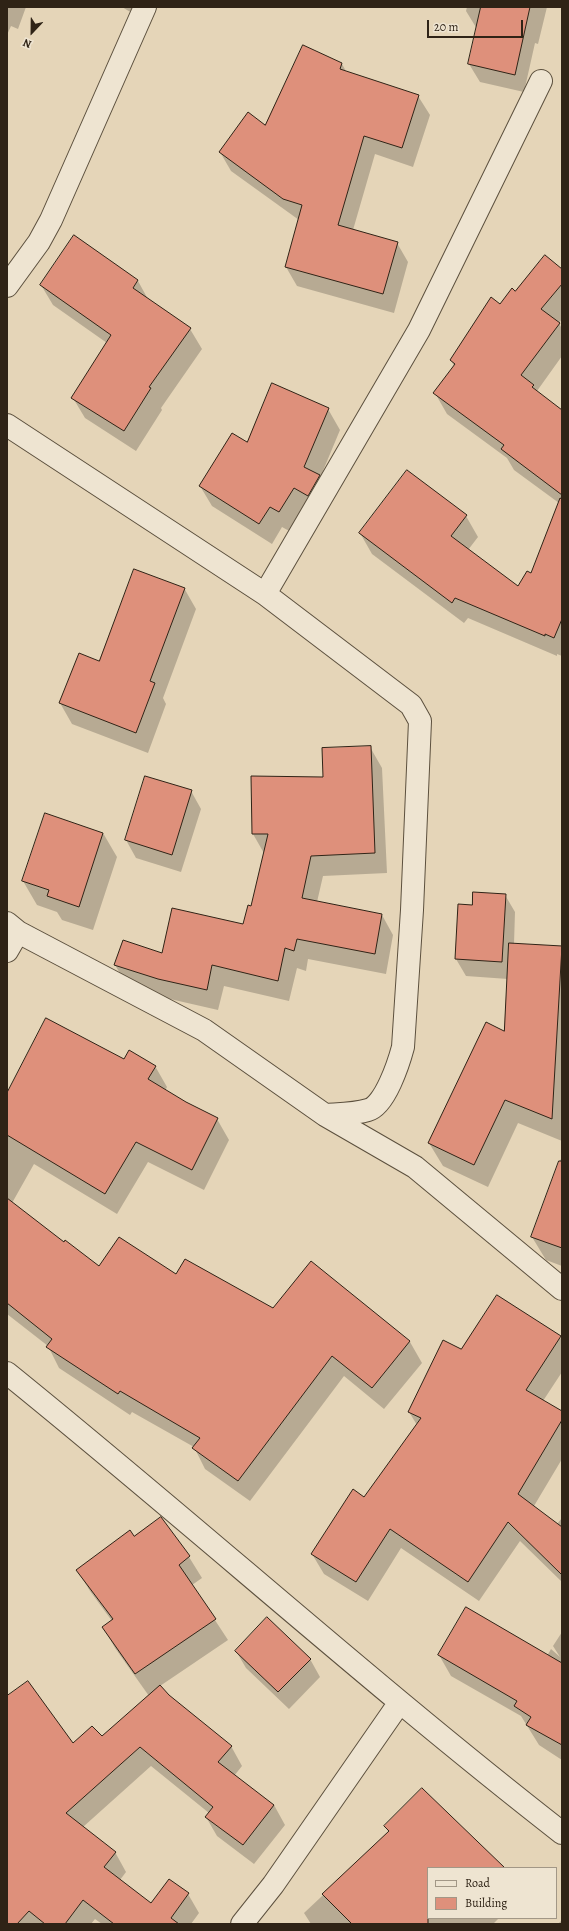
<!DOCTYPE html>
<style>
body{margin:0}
#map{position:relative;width:569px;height:1931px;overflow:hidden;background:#e5d5b8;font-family:Alegreya,serif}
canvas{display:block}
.frame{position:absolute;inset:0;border:8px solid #2f2316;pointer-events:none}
.legend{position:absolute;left:427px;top:1867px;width:130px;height:52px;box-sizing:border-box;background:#eee4d1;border:1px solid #a29786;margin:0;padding:5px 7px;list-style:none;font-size:12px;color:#2f2316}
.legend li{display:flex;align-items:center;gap:8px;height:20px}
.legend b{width:20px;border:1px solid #a29786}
.north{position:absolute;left:12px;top:12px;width:40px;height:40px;-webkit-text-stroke:3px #eee4d1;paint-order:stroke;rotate:202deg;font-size:11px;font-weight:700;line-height:16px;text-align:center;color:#2f2316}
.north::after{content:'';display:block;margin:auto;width:14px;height:18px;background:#2f2316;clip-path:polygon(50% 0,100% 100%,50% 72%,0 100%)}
.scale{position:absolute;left:427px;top:20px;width:96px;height:18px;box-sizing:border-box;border:2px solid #2f2316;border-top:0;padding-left:5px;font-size:12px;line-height:14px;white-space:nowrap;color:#2f2316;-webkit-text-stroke:3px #eee4d1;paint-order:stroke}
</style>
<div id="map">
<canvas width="569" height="1931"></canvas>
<div class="frame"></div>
<ul class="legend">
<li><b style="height:5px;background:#eee4d1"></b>Road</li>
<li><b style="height:11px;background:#de907b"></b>Building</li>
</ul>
<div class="north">N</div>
<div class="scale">20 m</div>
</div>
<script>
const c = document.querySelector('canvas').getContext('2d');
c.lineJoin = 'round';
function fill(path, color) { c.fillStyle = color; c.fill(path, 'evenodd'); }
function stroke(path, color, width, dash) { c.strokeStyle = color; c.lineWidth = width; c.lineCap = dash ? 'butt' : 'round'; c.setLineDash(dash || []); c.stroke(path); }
const shadow = new Path2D(`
 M 7,7 L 26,7 L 18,29 L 11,26 L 7,35 Z
 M 122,7 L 136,7 L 132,13 Z
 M 467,7 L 547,7 L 538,44 L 535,43 L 524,92 L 480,82 L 469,64 L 477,29 L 466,11 Z
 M 303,46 L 342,64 L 347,73 L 418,96 L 430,115 L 413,167 L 375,154 L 353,230 L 397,243 L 408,262 L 394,313 L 297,286 L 286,267 L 299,220 L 231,171 L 220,152 L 266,126 Z
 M 75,237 L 138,281 L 149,301 L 190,329 L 202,349 L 161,408 L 162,410 L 136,451 L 85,418 L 73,398 L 107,343 L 53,305 L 41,285 Z
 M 562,271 L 562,319 L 559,323 L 562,329 L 562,356 L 537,391 L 562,411 L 562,656 L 557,654 L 557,656 L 468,618 L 464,623 L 372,554 L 360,533 L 466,516 L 478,537 L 468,550 L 519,588 L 532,575 L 559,503 L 514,470 L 507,458 L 447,414 L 435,393 L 454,366 L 451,360 L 500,305 L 516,293 Z
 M 328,409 L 340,430 L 320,478 L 331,497 L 291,532 L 282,527 L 272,544 L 212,506 L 200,486 Z
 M 184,588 L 196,609 L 163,698 L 166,704 L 148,753 L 72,724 L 60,703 Z
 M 370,747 L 382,768 L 387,873 L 323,876 L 317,902 L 382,915 L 393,935 L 386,974 L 308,959 L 306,971 L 297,968 L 289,1001 L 224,986 L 218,1010 L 170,999 L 127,985 L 115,965 L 163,954 L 244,925 L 252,907 L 265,855 L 253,834 L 252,777 L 324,778 Z
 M 191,791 L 201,809 L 181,872 L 136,858 L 126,840 Z
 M 103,833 L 117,857 L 93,930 L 62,920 L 57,912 L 37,905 L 23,881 Z
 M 505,895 L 515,912 L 514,944 L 562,947 L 562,1141 L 518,1123 L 488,1187 L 443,1166 L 429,1143 L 505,1032 L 508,979 L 466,976 L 456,959 L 473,906 Z
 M 124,1060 L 155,1066 L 167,1087 L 165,1091 L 217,1119 L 229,1140 L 204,1190 L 148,1162 L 117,1214 L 34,1164 L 12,1203 L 64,1243 L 100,1268 L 176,1276 L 273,1310 L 311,1263 L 410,1342 L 422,1363 L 384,1409 L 344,1376 L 250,1501 L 205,1469 L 194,1447 L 132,1412 L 130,1415 L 59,1368 L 48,1346 L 7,1314 L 7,1095 Z
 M 562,1156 L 562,1266 L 546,1260 L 532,1237 Z
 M 497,1296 L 562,1339 L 562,1372 L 543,1401 L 562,1412 L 562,1459 L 534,1506 L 557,1524 L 562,1518 L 562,1582 L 520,1541 L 479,1601 L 401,1548 L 368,1601 L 324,1574 L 312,1554 L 364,1498 L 417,1425 L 409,1412 L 462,1350 Z
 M 161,1518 L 189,1557 L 202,1578 L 192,1585 L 228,1640 L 160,1686 L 169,1696 L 231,1746 L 242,1766 L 234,1776 L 274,1805 L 285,1825 L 254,1864 L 217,1836 L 206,1817 L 209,1813 L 151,1766 L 83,1827 L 115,1852 L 126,1872 L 120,1880 L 152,1904 L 188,1894 L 199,1913 L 191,1924 L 102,1924 L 95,1919 L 91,1924 L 7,1924 L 7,1697 L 73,1744 L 102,1738 L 149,1696 L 115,1648 L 103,1627 L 112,1621 L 90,1591 L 77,1570 L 134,1537 Z
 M 562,1632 L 562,1760 L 539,1745 L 521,1716 L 451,1676 L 439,1655 L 547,1656 L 551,1649 L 560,1657 L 553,1646 Z
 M 236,1651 L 310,1659 L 320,1677 L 289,1709 L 246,1668 Z
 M 385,1826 L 503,1868 L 428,1868 L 428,1918 L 499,1918 L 493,1924 L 311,1924 L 304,1913 L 389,1833 Z
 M 562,1920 L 562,1924 L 558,1924 Z`);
const building = new Path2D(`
 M 481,7 L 530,7 L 515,75 L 468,64 Z
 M 303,45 L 342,63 L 340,69 L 419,95 L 402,148 L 364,136 L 338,225 L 398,242 L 383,294 L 285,267 L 302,205 L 283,199 L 219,152 L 248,112 L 265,125 Z
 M 74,235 L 138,280 L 133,288 L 191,328 L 149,387 L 151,388 L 124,431 L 71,398 L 111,335 L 40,285 Z
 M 545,255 L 562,269 L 562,284 L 541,309 L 560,323 L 521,375 L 534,385 L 532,387 L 562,410 L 562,495 L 501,449 L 504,445 L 433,393 L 455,364 L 450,360 L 491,297 L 500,304 L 512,288 L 515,291 Z
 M 272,383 L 329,408 L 304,467 L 320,475 L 308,496 L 294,488 L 279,512 L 270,507 L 259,524 L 199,486 L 232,433 L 247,442 Z
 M 407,470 L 467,515 L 451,536 L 518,586 L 527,571 L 531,573 L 560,498 L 562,499 L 562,619 L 554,638 L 545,634 L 545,636 L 455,598 L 452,603 L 359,533 Z
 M 134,569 L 185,588 L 150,681 L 155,683 L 136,733 L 59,703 L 79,653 L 99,661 Z
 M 371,746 L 375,853 L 311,856 L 302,898 L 382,914 L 375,954 L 297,939 L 294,951 L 285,948 L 278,981 L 212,965 L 207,990 L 158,979 L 114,965 L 123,940 L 162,953 L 172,908 L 243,924 L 248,905 L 251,906 L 268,834 L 252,834 L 251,776 L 323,777 L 322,748 Z
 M 145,776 L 192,790 L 172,855 L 125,840 Z
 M 45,813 L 103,833 L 79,907 L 47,896 L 49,890 L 22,881 Z
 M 473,892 L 506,894 L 502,962 L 455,959 L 458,904 L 472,905 Z
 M 509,943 L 562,946 L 552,1119 L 505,1100 L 474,1165 L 428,1143 L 486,1022 L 504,1031 Z
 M 46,1018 L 124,1059 L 129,1050 L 156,1066 L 148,1079 L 186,1102 L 218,1118 L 192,1170 L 136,1142 L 105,1194 L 7,1135 L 7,1093 Z
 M 559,1161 L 562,1161 L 562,1248 L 531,1237 Z
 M 7,1198 L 64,1242 L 65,1240 L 99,1266 L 119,1237 L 176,1274 L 185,1259 L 273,1308 L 311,1261 L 410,1341 L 372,1388 L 332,1356 L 238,1481 L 192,1448 L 200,1438 L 120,1391 L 118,1394 L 46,1347 L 52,1339 L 7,1303 Z
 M 497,1295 L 561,1336 L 526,1390 L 562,1411 L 562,1420 L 518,1494 L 562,1527 L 562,1575 L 508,1522 L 468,1582 L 390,1529 L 356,1582 L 311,1554 L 353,1489 L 364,1497 L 421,1418 L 408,1412 L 443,1340 L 461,1349 Z
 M 161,1517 L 190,1556 L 179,1565 L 216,1619 L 135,1674 L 102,1627 L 113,1619 L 76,1570 L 130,1530 L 134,1536 Z
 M 466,1607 L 562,1663 L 562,1745 L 526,1725 L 531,1717 L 514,1706 L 517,1701 L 438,1655 Z
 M 267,1617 L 311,1659 L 278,1692 L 235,1651 Z
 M 28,1681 L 73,1743 L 92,1726 L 102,1736 L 160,1685 L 169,1695 L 232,1746 L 218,1762 L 274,1805 L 243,1845 L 205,1817 L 213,1807 L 140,1747 L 66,1813 L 116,1852 L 104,1867 L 151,1903 L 169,1879 L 189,1893 L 171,1918 L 179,1924 L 114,1924 L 83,1900 L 65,1924 L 45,1924 L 29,1911 L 17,1924 L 7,1924 L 7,1696 Z
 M 422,1788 L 505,1868 L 428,1868 L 428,1924 L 352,1924 L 322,1894 L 389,1831 L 384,1826 Z`);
const street = new Path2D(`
 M 7,286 L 39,242 L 51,220 L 145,7
 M 7,425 L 265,594 L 411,705 L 420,721 L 412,910 L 403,1047 C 399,1062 385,1106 368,1110 C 355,1114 339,1114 325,1115
 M 265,594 L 419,330 L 541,81
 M 7,923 L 18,932 L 204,1030 L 325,1115 L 415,1167 L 562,1289
 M 7,951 L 18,932
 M 7,1373 C 194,1524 372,1685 562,1833
 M 242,1924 L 273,1885 L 400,1702`);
fill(shadow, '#0003');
fill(building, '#de907b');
stroke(building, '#2f2316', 1);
stroke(street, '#5c503e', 24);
stroke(street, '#eee4d1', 22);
</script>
